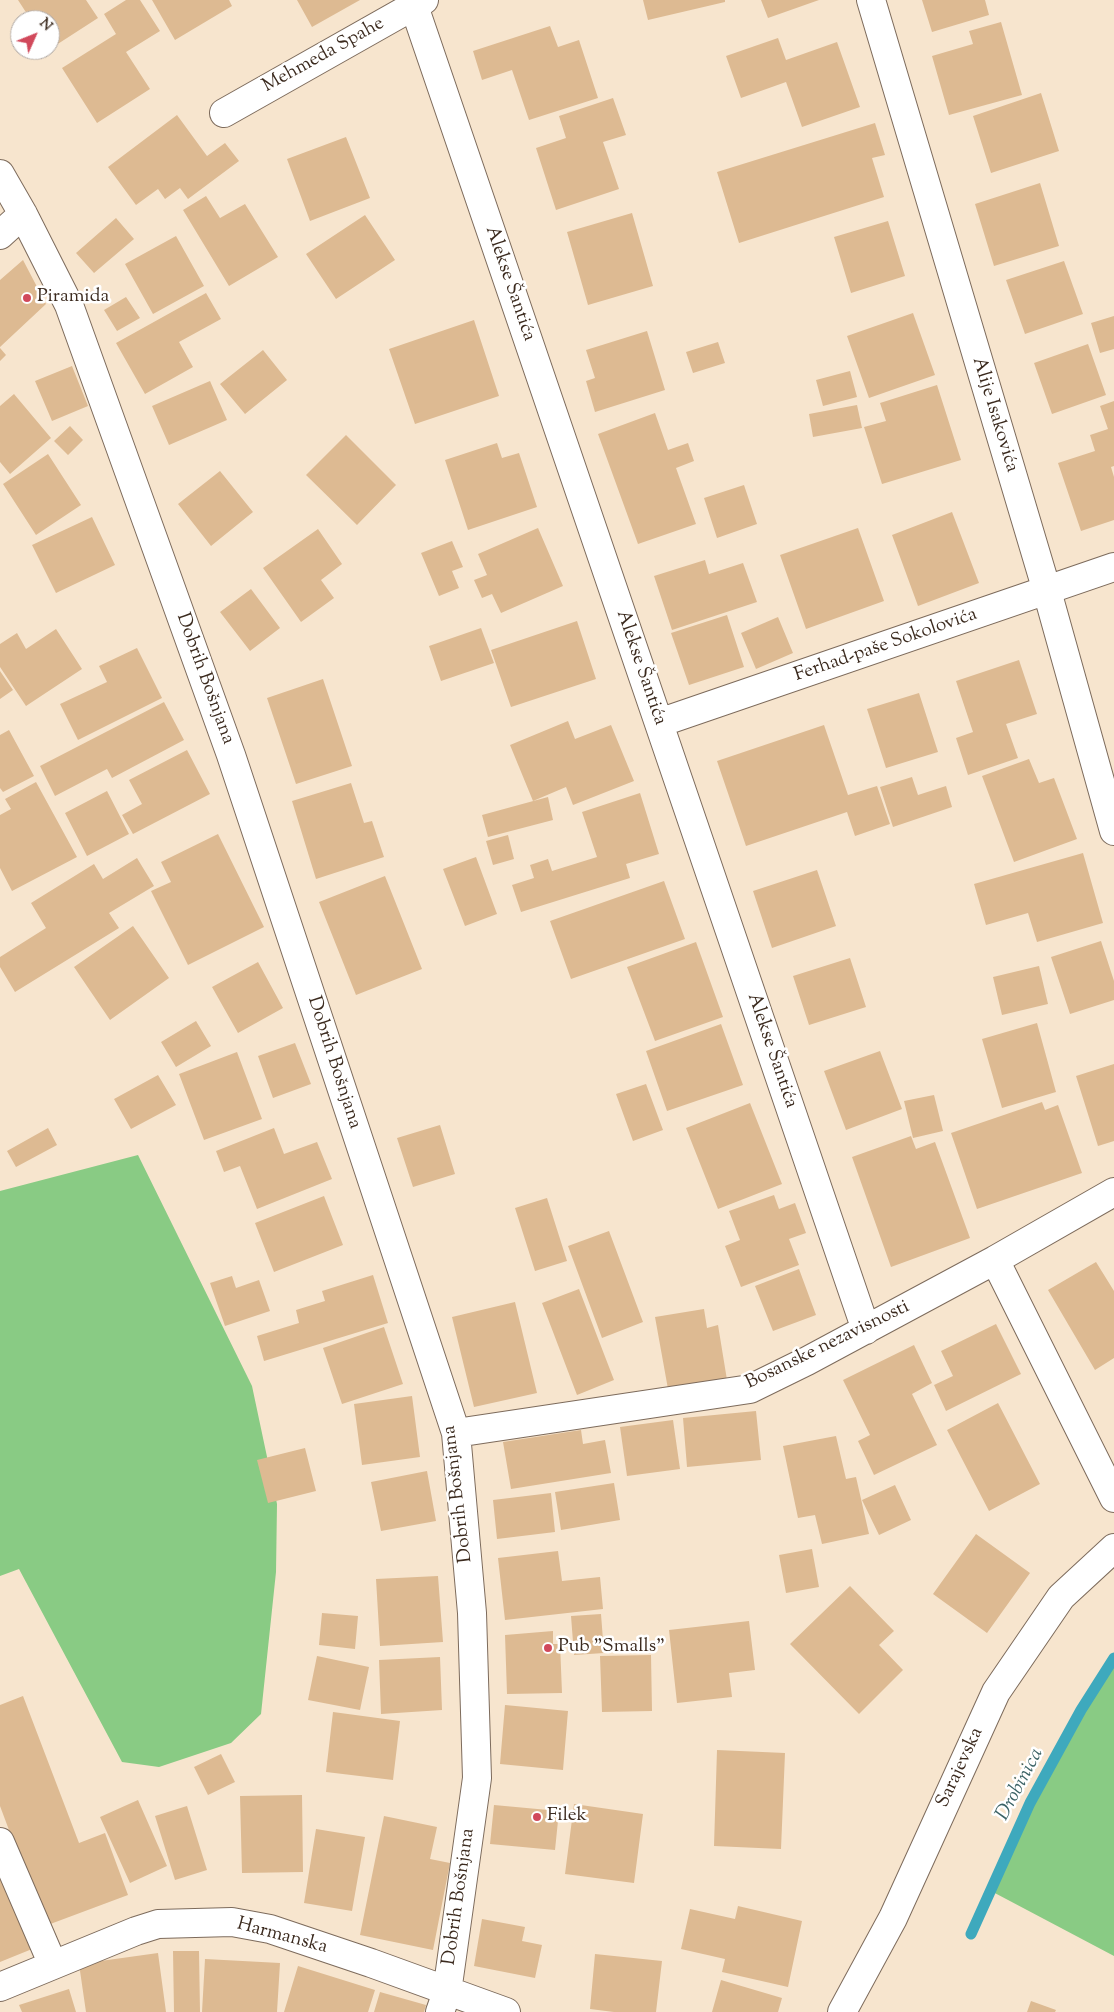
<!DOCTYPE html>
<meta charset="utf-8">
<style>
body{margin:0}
#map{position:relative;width:1114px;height:2012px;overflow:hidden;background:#f7e5ce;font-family:"Sorts Mill Goudy",serif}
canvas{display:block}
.north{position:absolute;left:10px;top:10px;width:50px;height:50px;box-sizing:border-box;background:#fff;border:1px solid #b1aaa5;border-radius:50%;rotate:46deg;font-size:14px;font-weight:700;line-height:20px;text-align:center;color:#3b2a1e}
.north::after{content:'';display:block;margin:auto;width:18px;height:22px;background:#d1495b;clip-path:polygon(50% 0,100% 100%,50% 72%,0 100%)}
</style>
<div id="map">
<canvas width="1114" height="2012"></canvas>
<div class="north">N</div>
</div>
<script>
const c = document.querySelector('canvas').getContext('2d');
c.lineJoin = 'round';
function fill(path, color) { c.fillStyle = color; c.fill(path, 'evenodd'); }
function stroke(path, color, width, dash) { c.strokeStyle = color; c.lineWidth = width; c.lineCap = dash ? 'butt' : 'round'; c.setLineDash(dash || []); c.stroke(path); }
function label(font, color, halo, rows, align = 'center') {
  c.font = font + ' "Sorts Mill Goudy",serif'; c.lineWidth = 5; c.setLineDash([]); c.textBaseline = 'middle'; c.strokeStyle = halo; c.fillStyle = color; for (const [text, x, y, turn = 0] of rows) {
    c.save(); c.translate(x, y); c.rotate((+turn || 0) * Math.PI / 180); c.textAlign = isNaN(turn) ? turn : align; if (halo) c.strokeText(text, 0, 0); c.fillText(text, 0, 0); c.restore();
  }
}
const green = new Path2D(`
 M 138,1155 L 252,1386 L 277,1504 L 276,1572 L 261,1714 L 231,1743 L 159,1767 L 122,1762 L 19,1569 L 0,1576 L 0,1191 Z
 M 1114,1658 L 1114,1956 L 991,1891 L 1030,1803 L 1081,1710 Z`);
const stream = new Path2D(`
 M 971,1934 L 1030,1803 L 1081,1710 L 1114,1658`);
const building = new Path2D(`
 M 18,0 L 86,0 L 98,18 L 50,49 L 50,20 L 31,20 Z
 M 126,0 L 140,0 L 160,31 L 126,52 L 150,89 L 97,123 L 62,68 L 116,34 L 104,14 Z
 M 152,0 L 229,0 L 232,6 L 175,40 Z
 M 297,0 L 360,0 L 312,27 Z
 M 643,0 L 725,0 L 725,2 L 648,20 Z
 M 761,0 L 819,0 L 768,18 Z
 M 922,0 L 985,0 L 989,15 L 932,32 Z
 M 1001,22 L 1022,95 L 949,115 L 932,56 L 973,44 L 969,31 Z
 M 550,26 L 558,47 L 579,40 L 598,98 L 529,120 L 512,70 L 482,80 L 473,51 Z
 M 778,38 L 786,60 L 837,42 L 860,107 L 802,127 L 786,82 L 741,98 L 726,56 Z
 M 1041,93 L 1059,151 L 991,173 L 973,116 Z
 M 613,98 L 626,135 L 603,142 L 619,189 L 556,210 L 536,148 L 566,138 L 559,116 Z
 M 177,115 L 207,156 L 225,143 L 239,161 L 188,199 L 180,188 L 165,199 L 158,189 L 136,205 L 108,167 Z
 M 875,123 L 885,155 L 872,158 L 884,197 L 739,243 L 717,172 Z
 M 346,137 L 370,198 L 310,221 L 287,159 Z
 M 1040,183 L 1059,246 L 994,266 L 975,204 Z
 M 206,196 L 220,218 L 245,204 L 278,257 L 229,286 L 183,210 Z
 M 632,213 L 653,286 L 588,305 L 567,232 Z
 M 365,215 L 395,260 L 336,299 L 306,254 Z
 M 116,218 L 134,239 L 94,273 L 76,253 Z
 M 888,221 L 905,276 L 851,293 L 834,237 Z
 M 176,236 L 204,286 L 153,314 L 125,264 Z
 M 23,260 L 46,304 L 0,347 L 0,280 Z
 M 1064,261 L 1083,314 L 1025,334 L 1006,280 Z
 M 206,293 L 221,319 L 179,342 L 193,367 L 145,394 L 116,343 Z
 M 126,297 L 140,318 L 117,331 L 104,310 Z
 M 913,313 L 935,375 L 869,398 L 847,336 Z
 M 1114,316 L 1114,349 L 1100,353 L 1091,323 Z
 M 474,320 L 499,396 L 415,424 L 389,349 Z
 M 647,331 L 665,390 L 595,412 L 586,381 L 595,378 L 586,350 Z
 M 718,342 L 725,363 L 693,373 L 686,352 Z
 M 1088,344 L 1106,395 L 1052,414 L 1034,363 Z
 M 0,348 L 6,355 L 0,361 Z
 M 263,350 L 287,380 L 245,414 L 220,384 Z
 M 72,366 L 88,406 L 52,421 L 35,381 Z
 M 850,371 L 857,397 L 823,406 L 816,380 Z
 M 210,381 L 227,420 L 169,445 L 152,406 Z
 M 937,385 L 961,460 L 882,484 L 864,427 L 886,421 L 880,403 Z
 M 14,394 L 51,438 L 10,474 L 0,462 L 0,406 Z
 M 1114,401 L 1114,466 L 1111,467 L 1114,477 L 1114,520 L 1081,531 L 1058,463 L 1095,451 L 1090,435 L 1108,429 L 1100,406 Z
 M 857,405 L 862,428 L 813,437 L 809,414 Z
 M 655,413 L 668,450 L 688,443 L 694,461 L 676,468 L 696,524 L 638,544 L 598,434 Z
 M 70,426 L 83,440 L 68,455 L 54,441 Z
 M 346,435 L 396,485 L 357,525 L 306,475 Z
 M 497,443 L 502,458 L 519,453 L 537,507 L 468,530 L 445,460 Z
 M 48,454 L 81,505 L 36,535 L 3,484 Z
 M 220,471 L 253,512 L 211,546 L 178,504 Z
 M 744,485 L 757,524 L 717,538 L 704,498 Z
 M 952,512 L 979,583 L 918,606 L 892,535 Z
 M 92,517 L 115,565 L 56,593 L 32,545 Z
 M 538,528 L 563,586 L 501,613 L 492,594 L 482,598 L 474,580 L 487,575 L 478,554 Z
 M 858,528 L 884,601 L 806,629 L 780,555 Z
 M 318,529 L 342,564 L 321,580 L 334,598 L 301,622 L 263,568 Z
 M 452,541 L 463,567 L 452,571 L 459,588 L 439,596 L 421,553 Z
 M 705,560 L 709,574 L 743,563 L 757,602 L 672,630 L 654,576 Z
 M 251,589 L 280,628 L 250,651 L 220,612 Z
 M 727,615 L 744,667 L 689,685 L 671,633 Z
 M 778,617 L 793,653 L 756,669 L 741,633 Z
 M 577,621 L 596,679 L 511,707 L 491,650 Z
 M 481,628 L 494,663 L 441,681 L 429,646 Z
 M 56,629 L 82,669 L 26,706 L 0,667 L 0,644 L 17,633 L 26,649 Z
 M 137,648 L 162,698 L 78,740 L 60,704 L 107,682 L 99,666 Z
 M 1019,660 L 1037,714 L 1006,724 L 1018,758 L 968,775 L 956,738 L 973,732 L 956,681 Z
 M 0,671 L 13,690 L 0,699 Z
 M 323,679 L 352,766 L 296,784 L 267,698 Z
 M 919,693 L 938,752 L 886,768 L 867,709 Z
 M 164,702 L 184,740 L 112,778 L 107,769 L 55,796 L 40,766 Z
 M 568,721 L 575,739 L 611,725 L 634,781 L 573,805 L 566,787 L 533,801 L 510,745 Z
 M 824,725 L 848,795 L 877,786 L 890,824 L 855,836 L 847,812 L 746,846 L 717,761 Z
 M 9,730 L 34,776 L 3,792 L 0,788 L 0,735 Z
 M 187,750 L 210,794 L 133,834 L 122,815 L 142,804 L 129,780 Z
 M 1029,759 L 1039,783 L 1054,778 L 1077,839 L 1014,862 L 982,776 Z
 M 912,777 L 918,795 L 946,786 L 952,807 L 893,827 L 880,787 Z
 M 36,782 L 77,857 L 12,891 L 0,868 L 0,815 L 11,809 L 5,799 Z
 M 351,783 L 364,823 L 372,821 L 384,857 L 316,879 L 292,801 Z
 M 107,791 L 129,834 L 87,856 L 65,813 Z
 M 640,793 L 659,854 L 626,864 L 630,878 L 521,912 L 512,885 L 534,878 L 530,865 L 548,859 L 552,871 L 597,857 L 582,812 Z
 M 548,797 L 553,820 L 488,837 L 482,815 Z
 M 218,834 L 264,927 L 188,965 L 151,891 L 171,882 L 161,862 Z
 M 508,835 L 514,859 L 493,865 L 486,841 Z
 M 1083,853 L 1103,923 L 1037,942 L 1028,913 L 986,925 L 974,884 Z
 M 476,857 L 497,914 L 465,926 L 443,869 Z
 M 137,858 L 154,886 L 109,913 L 119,928 L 15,992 L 0,967 L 0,957 L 46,928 L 31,903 L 94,864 L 103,879 Z
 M 817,870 L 836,926 L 772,948 L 753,891 Z
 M 385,876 L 422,969 L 356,995 L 319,902 Z
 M 664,881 L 685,939 L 571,979 L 550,921 Z
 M 133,926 L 169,978 L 110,1020 L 74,967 Z
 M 1101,941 L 1114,981 L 1114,1000 L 1070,1014 L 1051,957 Z
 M 696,942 L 723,1017 L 655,1041 L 627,967 Z
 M 850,958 L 866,1007 L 809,1025 L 793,976 Z
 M 258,962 L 283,1008 L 238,1033 L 212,987 Z
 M 1039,966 L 1048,1004 L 1002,1015 L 993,977 Z
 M 196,1021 L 211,1046 L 176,1067 L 161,1042 Z
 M 1037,1023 L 1056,1092 L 1002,1108 L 982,1039 Z
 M 721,1024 L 743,1085 L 667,1111 L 646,1051 Z
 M 295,1043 L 311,1084 L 273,1098 L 258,1056 Z
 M 880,1051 L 902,1109 L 846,1130 L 824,1071 Z
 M 237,1052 L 262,1119 L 204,1140 L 179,1074 Z
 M 1114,1064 L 1114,1141 L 1098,1146 L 1076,1076 Z
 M 158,1075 L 176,1105 L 131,1129 L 114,1099 Z
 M 646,1084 L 663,1130 L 633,1141 L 616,1094 Z
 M 934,1095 L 943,1131 L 913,1138 L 904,1101 Z
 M 1042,1102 L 1045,1110 L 1058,1105 L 1082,1173 L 977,1209 L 951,1133 Z
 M 750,1103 L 782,1184 L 718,1209 L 686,1128 Z
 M 440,1125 L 455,1174 L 413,1187 L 397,1138 Z
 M 48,1128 L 57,1145 L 16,1167 L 7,1151 Z
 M 274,1128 L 284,1154 L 317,1142 L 332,1179 L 257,1209 L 240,1166 L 224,1172 L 216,1151 Z
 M 911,1136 L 916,1149 L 935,1142 L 970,1238 L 891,1267 L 852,1157 Z
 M 774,1195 L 779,1209 L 795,1203 L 806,1233 L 789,1239 L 799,1265 L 741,1287 L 725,1246 L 740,1240 L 729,1211 Z
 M 324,1196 L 343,1245 L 274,1272 L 255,1223 Z
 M 547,1198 L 567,1261 L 535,1271 L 515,1208 Z
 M 609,1231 L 643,1322 L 602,1338 L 568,1246 Z
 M 1096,1262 L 1114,1291 L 1114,1358 L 1095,1370 L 1048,1290 Z
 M 799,1269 L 816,1315 L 773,1331 L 755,1286 Z
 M 373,1275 L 388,1323 L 264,1361 L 257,1336 L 299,1323 L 296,1310 L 325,1301 L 322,1291 Z
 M 232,1276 L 236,1288 L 259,1280 L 270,1311 L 225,1326 L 210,1283 Z
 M 579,1289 L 614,1380 L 577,1395 L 542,1303 Z
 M 515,1302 L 537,1393 L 474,1407 L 452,1317 Z
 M 704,1309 L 707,1328 L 718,1325 L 727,1380 L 668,1389 L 655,1317 Z
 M 996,1324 L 1021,1374 L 946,1411 L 934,1385 L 953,1376 L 941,1351 Z
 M 384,1327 L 403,1384 L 342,1404 L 323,1348 Z
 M 914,1345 L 932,1383 L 912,1394 L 937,1445 L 874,1475 L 858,1441 L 870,1435 L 843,1380 Z
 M 412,1396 L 420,1457 L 362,1465 L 354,1404 Z
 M 998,1403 L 1040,1484 L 989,1511 L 947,1430 Z
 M 756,1411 L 761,1460 L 687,1467 L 683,1418 Z
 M 673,1420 L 680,1469 L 627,1476 L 620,1427 Z
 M 581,1430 L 583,1444 L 605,1440 L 611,1473 L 511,1489 L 503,1442 Z
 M 836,1436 L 846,1479 L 856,1477 L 869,1534 L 822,1544 L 815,1515 L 798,1518 L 783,1446 Z
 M 305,1448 L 316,1491 L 268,1503 L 257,1460 Z
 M 427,1471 L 436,1521 L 381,1531 L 371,1482 Z
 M 614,1483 L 620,1520 L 561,1530 L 555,1492 Z
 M 895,1485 L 911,1520 L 879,1535 L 862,1500 Z
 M 551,1493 L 555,1532 L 497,1539 L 493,1500 Z
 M 976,1534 L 1030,1573 L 987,1633 L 933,1594 Z
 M 812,1549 L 819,1587 L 786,1593 L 779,1555 Z
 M 558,1551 L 562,1581 L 600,1577 L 603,1609 L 505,1620 L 498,1558 Z
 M 438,1576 L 443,1642 L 380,1646 L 376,1579 Z
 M 850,1586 L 894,1631 L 879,1645 L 903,1670 L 859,1714 L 790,1644 Z
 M 322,1613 L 358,1616 L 355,1649 L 319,1645 Z
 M 601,1614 L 604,1653 L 574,1655 L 571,1616 Z
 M 749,1621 L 755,1670 L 729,1673 L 732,1697 L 677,1703 L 669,1630 Z
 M 553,1631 L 553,1644 L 560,1644 L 562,1693 L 507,1694 L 505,1635 Z
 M 651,1655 L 652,1711 L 602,1712 L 600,1656 Z
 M 317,1656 L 369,1667 L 360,1710 L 308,1700 Z
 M 440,1657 L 442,1710 L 381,1714 L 379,1660 Z
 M 23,1696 L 79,1843 L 105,1833 L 128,1895 L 45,1926 L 0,1806 L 0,1705 Z
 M 505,1705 L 568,1711 L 563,1770 L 500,1764 Z
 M 333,1712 L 400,1721 L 393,1780 L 326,1772 Z
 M 717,1750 L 785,1753 L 781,1849 L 714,1846 Z
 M 221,1754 L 235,1782 L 208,1795 L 194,1767 Z
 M 302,1795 L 303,1872 L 242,1873 L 240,1796 Z
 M 138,1800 L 167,1866 L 130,1883 L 100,1817 Z
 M 574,1804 L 643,1814 L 634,1883 L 565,1874 Z
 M 494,1805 L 559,1811 L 555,1850 L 490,1844 Z
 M 187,1806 L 207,1870 L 175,1880 L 155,1816 Z
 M 384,1816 L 437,1827 L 430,1859 L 450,1863 L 433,1950 L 360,1935 Z
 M 316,1829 L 365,1837 L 352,1911 L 304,1903 Z
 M 0,1854 L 37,1947 L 0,1962 Z
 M 738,1906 L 802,1921 L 788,1987 L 722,1972 L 725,1959 L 681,1949 L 690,1909 L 735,1919 Z
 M 482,1919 L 525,1927 L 522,1941 L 542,1945 L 535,1978 L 474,1966 Z
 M 173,1951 L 199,1951 L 200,2012 L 174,2012 Z
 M 158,1953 L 166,2012 L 86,2012 L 79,1964 Z
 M 595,1954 L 662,1961 L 656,2012 L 614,2012 L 590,2009 Z
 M 205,1959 L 280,1963 L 277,2012 L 202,2012 Z
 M 298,1966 L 375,1990 L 368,2012 L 284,2012 Z
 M 721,1980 L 782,1998 L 778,2012 L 712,2012 Z
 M 69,1989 L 76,2012 L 22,2012 L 19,2005 Z
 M 380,1992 L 426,2005 L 424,2012 L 374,2012 Z
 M 1031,2001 L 1056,2010 L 1055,2012 L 1027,2012 Z`);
const minor = new Path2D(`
 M 871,0 L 1047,591 L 1114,831
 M 414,6 L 866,1330
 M 224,113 L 424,0
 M 0,174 L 23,214 L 69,305 L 231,755 L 456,1433 L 472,1613 L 477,1778 L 447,1992 L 440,2012
 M 0,235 L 23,214
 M 659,723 L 1114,567
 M 995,1260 L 1114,1498
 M 456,1433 L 750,1389 L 807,1361 L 995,1260 L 1114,1192
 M 0,1842 L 53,1965
 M 0,1987 L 136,1931 L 158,1924 L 232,1922 L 270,1929 L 371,1963 L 506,2012
 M 842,2012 L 893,1918 L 996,1692 L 1061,1597 L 1114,1548`);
const markers = [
 [27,298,5,"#d1495b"],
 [548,1648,5,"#d1495b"],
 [537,1817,5,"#d1495b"]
];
const streetNames = [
 ["Mehmeda Spahe",324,56,-29],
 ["Alekse Šantića",509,284,71],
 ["Alije Isakovića",994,415,73],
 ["Ferhad-paše Sokolovića",886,646,-19],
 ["Alekse Šantića",640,668,71],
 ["Dobrih Bošnjana",204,679,70],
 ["Alekse Šantića",771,1051,71],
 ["Dobrih Bošnjana",333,1063,72],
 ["Bosanske nezavisnosti",828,1346,-26],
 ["Dobrih Bošnjana",459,1494,-97],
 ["Sarajevska",961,1768,-65],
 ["Dobrih Bošnjana",460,1897,-82],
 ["Harmanska",282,1937,15]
];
const poiNames = [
 ["Piramida",37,298],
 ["Pub \"Smalls\"",558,1648],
 ["Filek",547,1817]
];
const waterNames = [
 ["Drobinica",1021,1785,-62]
];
fill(green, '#89cb84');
stroke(stream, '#3ea9bd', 11);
fill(building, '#ddba92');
stroke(minor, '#7d6b5c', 30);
stroke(minor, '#fff', 28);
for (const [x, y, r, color] of markers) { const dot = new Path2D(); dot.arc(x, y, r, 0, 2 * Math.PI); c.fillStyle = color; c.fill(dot); stroke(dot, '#fff', 2); }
label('19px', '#3b2a1e', '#fff', streetNames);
label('19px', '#3b2a1e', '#fff', poiNames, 'left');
label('italic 20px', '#3c6366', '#fff', waterNames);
</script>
